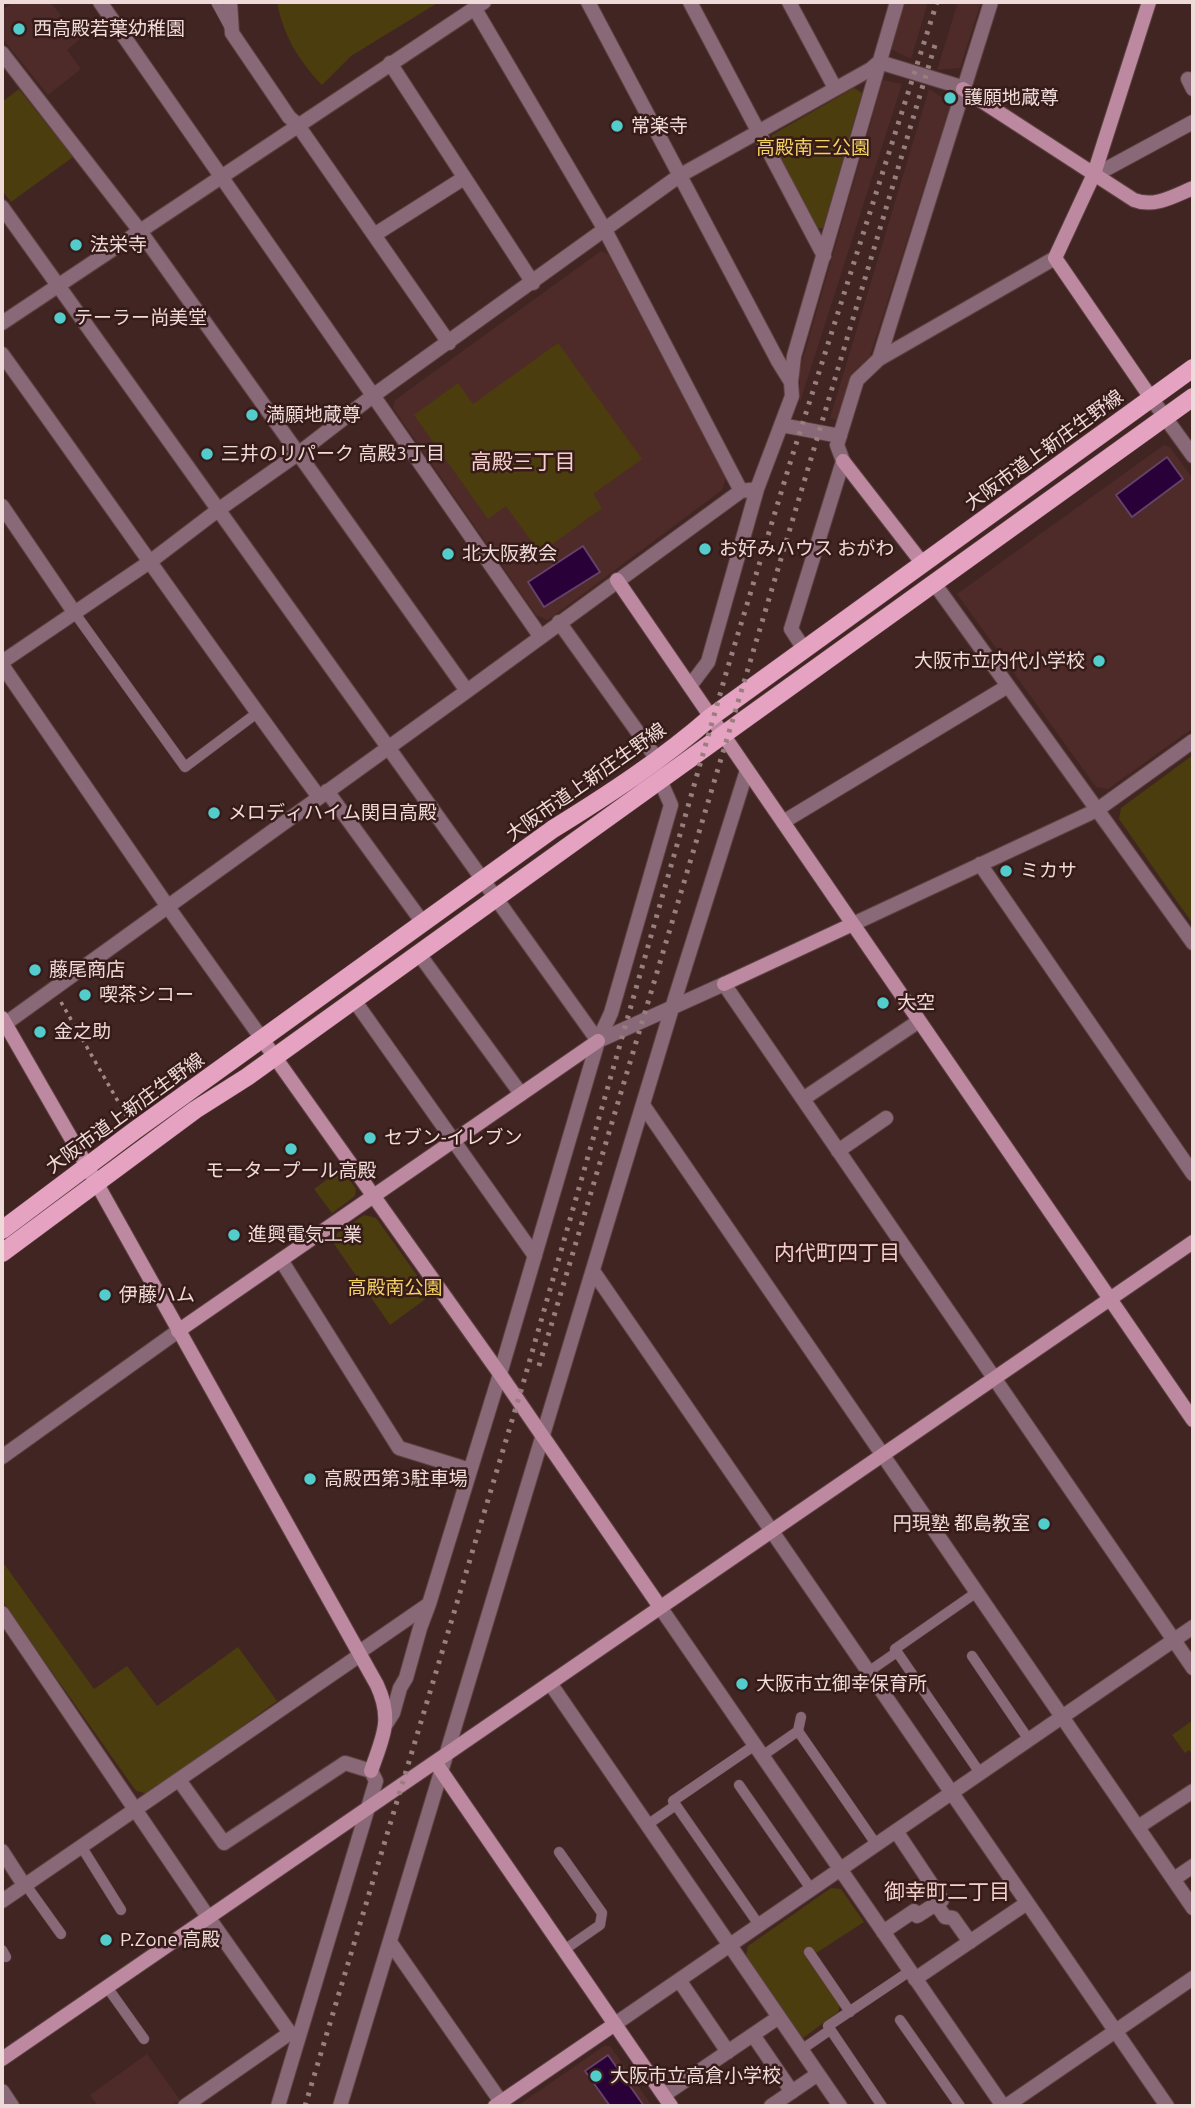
<!DOCTYPE html>
<meta charset="utf-8">
<style>
body{margin:0}
#map{position:relative;width:1195px;height:2108px;overflow:hidden;background:#412523;font-family:Ubuntu,sans-serif}
canvas{display:block}
.frame{position:absolute;inset:0;border:4px solid #eedbd9;pointer-events:none}
</style>
<div id="map">
<canvas width="1195" height="2108"></canvas>
<div class="frame"></div>
</div>
<script>
const c = document.querySelector('canvas').getContext('2d');
c.lineJoin = 'round';
function fill(path, color) { c.fillStyle = color; c.fill(path, 'evenodd'); }
function stroke(path, color, width, dash) { c.strokeStyle = color; c.lineWidth = width; c.lineCap = dash ? 'butt' : 'round'; c.setLineDash(dash || []); c.stroke(path); }
function label(font, color, halo, rows, align = 'center') {
  c.font = font + ' Ubuntu,"Noto Sans JP",sans-serif'; c.lineWidth = 5; c.setLineDash([]); c.textBaseline = 'middle'; c.strokeStyle = halo; c.fillStyle = color; for (const [text, x, y, turn = 0] of rows) {
    c.save(); c.translate(x, y); c.rotate((+turn || 0) * Math.PI / 180); c.textAlign = isNaN(turn) ? turn : align; if (halo) c.strokeText(text, 0, 0); c.fillText(text, 0, 0); c.restore();
  }
}
const built = new Path2D(`
 M 13,2 L 50,2 L 80,39 L 67,50 L 81,69 L 48,95 L 2,38 L 2,11 Z
 M 905,2 L 928,2 L 911,59 L 891,49 Z
 M 958,2 L 981,2 L 960,68 L 937,70 Z
 M 883,80 L 902,84 L 800,402 L 800,369 Z
 M 929,89 L 951,103 L 870,356 L 851,374 L 838,421 L 830,418 Z
 M 601,251 L 608,254 L 726,478 L 722,490 L 548,620 L 536,615 L 393,408 L 395,400 Z
 M 1164,445 L 1170,447 L 1193,479 L 1193,728 L 1108,789 L 1096,787 L 957,594 Z
 M 604,2046 L 610,2046 L 652,2106 L 517,2106 Z
 M 147,2054 L 180,2100 L 171,2106 L 98,2106 L 90,2095 Z`);
const green = new Path2D(`
 M 277,2 L 439,2 L 351,56 L 322,85 C 299,61 283,35 277,2 Z
 M 854,88 L 862,93 L 823,228 L 818,228 L 770,142 L 772,135 Z
 M 19,89 L 73,157 L 11,202 L 2,190 L 2,102 Z
 M 558,343 L 642,459 L 593,494 L 602,508 L 540,553 L 506,506 L 488,519 L 414,415 L 458,383 L 473,404 Z
 M 1193,755 L 1193,924 L 1119,819 L 1121,808 Z
 M 342,1169 L 356,1189 L 355,1196 L 332,1213 L 314,1189 Z
 M 364,1215 L 376,1218 L 431,1295 L 390,1325 L 330,1238 Z
 M 2,1561 L 94,1689 L 127,1666 L 157,1706 L 238,1647 L 277,1701 L 149,1794 L 136,1791 L 2,1601 Z
 M 1193,1720 L 1193,1756 L 1189,1750 L 1185,1753 L 1172,1735 Z
 M 831,1888 L 841,1889 L 864,1922 L 807,1959 L 840,2005 L 838,2012 L 803,2038 L 746,1956 L 748,1946 Z`);
const water = new Path2D(`
 M 1167,457 L 1183,479 L 1132,517 L 1116,495 Z
 M 583,546 L 600,572 L 544,607 L 528,582 Z
 M 608,2055 L 644,2106 L 610,2106 L 585,2071 Z`);
const path = new Path2D(`
 M 61,1002 L 127,1117`);
const lane = new Path2D(`
 M 216,2 L 229,26
 M 74,612 L 185,767 L 257,713
 M 977,1592 L 895,1649 L 980,1773
 M 972,1656 L 1029,1740
 M 868,1672 L 897,1652
 M 798,1731 L 876,1844
 M 755,1745 L 673,1801 L 759,1925
 M 762,1756 L 798,1731 L 801,1717
 M 739,1785 L 811,1889
 M 647,1825 L 676,1805
 M 81,1846 L 121,1910
 M 559,1852 L 602,1913 L 600,1925 L 564,1950
 M 24,1885 L 28,1888 L 61,1934
 M 2,1950 L 6,1957
 M 809,1952 L 850,2012
 M 107,1987 L 144,2039
 M 900,2020 L 960,2106
 M 801,2050 L 830,2030
 M 882,2106 L 828,2026 L 910,1971`);
const street = new Path2D(`
 M 100,2 L 540,636
 M 230,2 L 232,33 L 289,117 L 297,124 L 449,343
 M 588,2 L 778,361 L 791,382
 M 690,2 L 824,256
 M 789,2 L 835,88
 M 475,9 L 605,230 L 741,491
 M 2,53 L 140,231 L 467,691
 M 879,62 L 958,86 L 963,89
 M 390,63 L 533,283
 M 1188,79 L 1193,89
 M 1094,174 L 1108,168 L 1193,122
 M 2,207 L 598,1041 L 724,984 L 1193,1668
 M 374,235 L 464,178
 M 2,323 L 484,2
 M 2,354 C 108,501 211,651 319,797
 M 879,359 L 991,2
 M 1151,398 L 1193,456
 M 781,425 L 840,436
 M 2,506 L 74,612
 M 934,583 L 1193,943
 M 559,622 L 657,759
 M 804,649 L 791,629 L 843,461 L 837,445 L 857,380 L 879,359 L 1055,258
 M 2,662 L 151,561 L 218,510 L 299,453 L 374,395 L 679,176 L 871,69 L 879,62
 M 2,665 L 168,907 L 262,1039
 M 690,686 L 708,662 L 757,489 L 792,396 L 791,382 L 794,356 L 897,2
 M 327,791 L 423,923
 M 783,822 L 1008,686
 M 980,864 L 1193,1174
 M 853,924 L 1097,810 L 1193,741
 M 419,954 L 521,1094
 M 354,1000 L 535,1256
 M 2,1026 L 467,691 L 741,491 L 757,489
 M 803,1099 L 919,1021
 M 643,1105 L 1193,1908
 M 838,1151 L 886,1118
 M 281,1260 L 399,1448 L 470,1470
 M 593,1271 L 1167,2106
 M 2,1457 L 178,1331
 M 660,1607 L 1003,2106
 M 2,1613 L 208,1917 L 290,2033 L 298,2039
 M 358,1653 L 429,1604
 M 550,1683 L 840,2106
 M 386,1724 L 393,1713 L 400,1688 L 406,1678 L 420,1628 L 429,1604 L 500,1374 L 598,1041 L 611,1013 L 671,805 L 660,780
 M 179,1780 L 224,1843 L 345,1763 L 371,1771 L 376,1781 L 278,2106
 M 1138,1827 L 1193,1791
 M 2,1851 L 24,1885
 M 1174,1879 L 1193,1866
 M 2,1901 L 360,1655
 M 936,1904 L 945,1917 L 953,1918 L 970,1942
 M 883,1932 L 914,1911 L 917,1916 L 942,1900 L 896,1831
 M 390,1942 L 501,2102
 M 915,1979 L 1027,1903
 M 679,1980 L 728,2052
 M 615,2024 L 1193,1627
 M 753,2035 L 792,2092
 M 2,2091 L 12,2106
 M 664,2095 L 779,2017
 M 185,2106 L 290,2033
 M 340,2106 L 672,1008 L 747,770
 M 771,2106 L 818,2074
 M 1006,2106 L 1193,1978`);
const secondary = new Path2D(`
 M 1149,2 L 1094,174 L 1055,258 L 1151,398
 M 963,89 L 1134,200 C 1154,208 1174,196 1193,188
 M 843,461 L 923,564
 M 617,580 L 1193,1420
 M 724,984 L 853,924
 M 2,1018 L 87,1166 L 377,1685 C 393,1720 383,1736 371,1771
 M 262,1039 L 500,1374 L 660,1607
 M 178,1331 L 598,1041
 M 435,1762 L 671,2106
 M 2,2059 L 1193,1242
 M 495,2106 L 615,2024`);
const primary = new Path2D(`
 M 2,1230 L 134,1131 L 553,829 C 608,795 663,759 711,717 L 1193,368
 M 2,1253 L 195,1110 L 247,1077 L 1193,397`);
const rail = new Path2D(`
 M 539,1366 L 935,45
 M 305,2106 L 523,1384 L 727,670 L 791,460 L 937,2`);
const markers = [
 [19,29,7,"#52cdcb"],
 [950,98,7,"#52cdcb"],
 [617,126,7,"#52cdcb"],
 [76,245,7,"#52cdcb"],
 [60,318,7,"#52cdcb"],
 [252,415,7,"#52cdcb"],
 [207,454,7,"#52cdcb"],
 [705,549,7,"#52cdcb"],
 [448,554,7,"#52cdcb"],
 [1099,661,7,"#52cdcb"],
 [214,813,7,"#52cdcb"],
 [1006,871,7,"#52cdcb"],
 [35,970,7,"#52cdcb"],
 [85,995,7,"#52cdcb"],
 [883,1003,7,"#52cdcb"],
 [40,1032,7,"#52cdcb"],
 [370,1138,7,"#52cdcb"],
 [291,1149,7,"#52cdcb"],
 [234,1235,7,"#52cdcb"],
 [105,1295,7,"#52cdcb"],
 [310,1479,7,"#52cdcb"],
 [1044,1524,7,"#52cdcb"],
 [742,1684,7,"#52cdcb"],
 [106,1940,7,"#52cdcb"],
 [596,2076,7,"#52cdcb"]
];
const poiNames = [
 ["西高殿若葉幼稚園",33,29],
 ["護願地蔵尊",964,98],
 ["常楽寺",631,126],
 ["法栄寺",90,245],
 ["テーラー尚美堂",74,318],
 ["満願地蔵尊",266,415],
 ["三井のリパーク 高殿3丁目",221,454],
 ["お好みハウス おがわ",719,549],
 ["北大阪教会",462,554],
 ["大阪市立内代小学校",1085,661,"right"],
 ["メロディハイム関目高殿",228,813],
 ["ミカサ",1020,871],
 ["藤尾商店",49,970],
 ["喫茶シコー",99,995],
 ["大空",897,1003],
 ["金之助",54,1032],
 ["セブン-イレブン",384,1138],
 ["モータープール高殿",291,1171,"center"],
 ["進興電気工業",248,1235],
 ["伊藤ハム",119,1295],
 ["高殿西第3駐車場",324,1479],
 ["円現塾 都島教室",1030,1524,"right"],
 ["大阪市立御幸保育所",756,1684],
 ["P.Zone 高殿",120,1940],
 ["大阪市立高倉小学校",610,2076]
];
const parkNames = [
 ["高殿南三公園",813,148],
 ["高殿南公園",395,1288]
];
const streetNames = [
 ["大阪市道上新庄生野線",1044,450,-36],
 ["大阪市道上新庄生野線",586,782,-35],
 ["大阪市道上新庄生野線",125,1113,-36]
];
const neighbourhoodNames = [
 ["高殿三丁目",523,462],
 ["内代町四丁目",837,1253],
 ["御幸町二丁目",947,1892]
];
fill(built, '#4e2b28');
fill(green, '#4b3d0d');
fill(water, '#2a0038');
stroke(water, '#654268', 2);
stroke(lane, '#5d4240', 11);
stroke(street, '#5d4240', 16);
stroke(secondary, '#5d4240', 16);
stroke(primary, '#5d4240', 19);
stroke(path, '#a08987', 3.5, [3.5, 5]);
stroke(lane, '#896877', 10);
stroke(street, '#896877', 14);
stroke(secondary, '#bd89a1', 14);
stroke(primary, '#e5a2c1', 18);
stroke(rail, '#977f7d', 5, [3.5, 7]);
for (const [x, y, r, color] of markers) { const dot = new Path2D(); dot.arc(x, y, r, 0, 2 * Math.PI); c.fillStyle = color; c.fill(dot); stroke(dot, '#361b19', 2.5); }
label('19px', '#eedbd9', '#361b19', poiNames, 'left');
label('19px', '#f3d163', '#361b19', parkNames);
label('19px', '#eedbd9', '#361b19', streetNames);
label('21px', '#f5cfcc', '#361b19', neighbourhoodNames);
</script>
